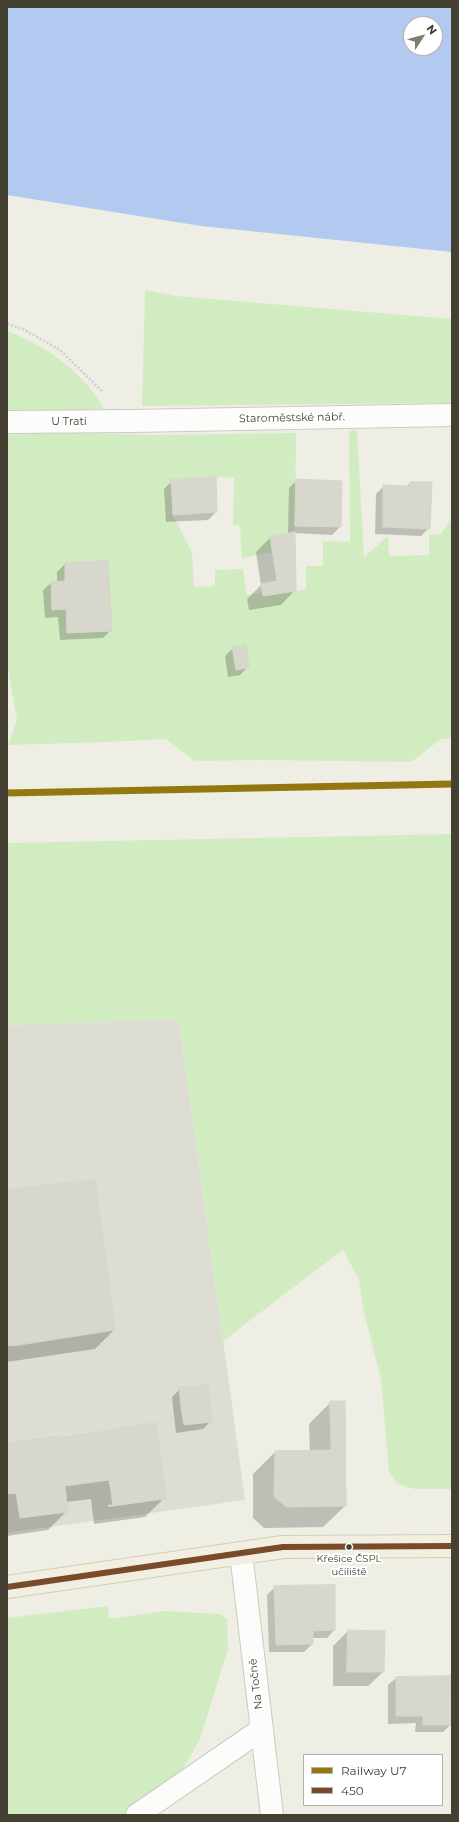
<!DOCTYPE html>
<meta charset="utf-8">
<style>
body{margin:0}
#map{position:relative;width:459px;height:1822px;overflow:hidden;background:#eeeee5;font-family:Montserrat,sans-serif}
canvas{display:block}
.frame{position:absolute;inset:0;border:8px solid #444132;pointer-events:none}
.legend{position:absolute;left:303px;top:1754px;width:140px;height:52px;box-sizing:border-box;background:#fff;border:1px solid #b4b3ad;margin:0;padding:5px 7px;list-style:none;font-size:12px;color:#444132}
.legend li{display:flex;align-items:center;gap:8px;height:20px}
.legend b{width:20px;border:1px solid #b4b3ad}
.north{position:absolute;left:403px;top:16px;width:40px;height:40px;box-sizing:border-box;background:#fff;border:1px solid #b4b3ad;border-radius:50%;rotate:54deg;font-size:11px;font-weight:700;line-height:16px;text-align:center;color:#444132}
.north::after{content:'';display:block;margin:auto;width:14px;height:18px;background:#807e71;clip-path:polygon(50% 0,100% 100%,50% 72%,0 100%)}
</style>
<div id="map">
<canvas width="459" height="1822"></canvas>
<div class="frame"></div>
<ul class="legend">
<li><b style="height:5px;background:#947710"></b>Railway U7</li>
<li><b style="height:5px;background:#7a4b2a"></b>450</li>
</ul>
<div class="north">N</div>
</div>
<script>
const c = document.querySelector('canvas').getContext('2d');
c.lineJoin = 'round';
function fill(path, color) { c.fillStyle = color; c.fill(path, 'evenodd'); }
function stroke(path, color, width, dash) { c.strokeStyle = color; c.lineWidth = width; c.lineCap = dash ? 'butt' : 'round'; c.setLineDash(dash || []); c.stroke(path); }
function label(font, color, halo, rows, align = 'center') {
  c.font = font + ' Montserrat,sans-serif'; c.lineWidth = 4; c.setLineDash([]); c.textBaseline = 'middle'; c.strokeStyle = halo; c.fillStyle = color; for (const [text, x, y, turn = 0] of rows) {
    c.save(); c.translate(x, y); c.rotate((+turn || 0) * Math.PI / 180); c.textAlign = isNaN(turn) ? turn : align; if (halo) c.strokeText(text, 0, 0); c.fillText(text, 0, 0); c.restore();
  }
}
const industrial = new Path2D(`
 M 179,1019 L 245,1500 L 7,1533 L 7,1025 Z`);
const green = new Path2D(`
 M 145,290 L 176,296 L 452,319 L 452,403 L 142,406 Z
 M 7,331 C 45,345 85,373 104,409 L 7,416 Z
 M 357,430 L 364,557 L 388,536 L 389,556 L 429,555 L 429,535 L 441,534 L 452,517 L 452,739 L 441,739 L 411,762 L 263,760 L 195,761 L 166,739 L 108,742 L 8,745 L 17,720 L 7,663 L 7,435 L 41,432 L 153,435 L 296,433 L 295,532 L 270,537 L 273,552 L 242,558 L 240,526 L 233,525 L 234,478 L 216,477 L 172,480 L 173,515 L 192,553 L 194,587 L 215,586 L 215,570 L 243,569 L 247,595 L 263,592 L 264,596 L 306,589 L 306,566 L 323,566 L 323,541 L 350,542 L 349,431 Z
 M 452,834 L 452,1489 L 415,1489 L 397,1484 L 389,1472 L 381,1380 L 363,1308 L 359,1280 L 343,1250 L 223,1341 L 179,1019 L 7,1025 L 7,843 Z
 M 108,1606 L 109,1619 L 165,1611 L 220,1614 L 227,1619 L 228,1649 L 200,1739 L 181,1772 L 127,1815 L 7,1815 L 7,1618 Z`);
const water = new Path2D(`
 M 7,7 L 452,7 L 452,252 L 201,226 L 7,195 ZM 411,24 L 435,24 L 435,48 L 411,48 Z`);
const shadow = new Path2D(`
 M 297,480 L 340,527 L 332,535 L 294,533 L 295,590 L 281,605 L 249,610 L 247,599 L 261,585 L 256,552 L 270,538 L 288,534 L 289,488 Z
 M 172,481 L 216,512 L 208,520 L 166,522 L 164,489 Z
 M 410,483 L 429,528 L 421,536 L 375,534 L 376,494 L 384,486 L 406,487 Z
 M 65,564 L 111,630 L 103,638 L 60,640 L 58,617 L 45,618 L 43,590 L 51,583 L 57,582 L 57,572 Z
 M 233,648 L 248,667 L 240,675 L 228,677 L 225,656 Z
 M 7,1191 L 114,1330 L 95,1349 L 7,1362 Z
 M 180,1389 L 211,1421 L 203,1429 L 176,1433 L 172,1397 Z
 M 331,1402 L 345,1506 L 323,1527 L 264,1528 L 253,1518 L 253,1474 L 275,1452 L 310,1452 L 309,1424 Z
 M 9,1444 L 164,1498 L 145,1517 L 94,1524 L 91,1499 L 66,1502 L 67,1511 L 48,1530 L 7,1536 L 7,1446 ZM 145,1500 L 145,1502 L 108,1507 L 108,1505 Z
 M 275,1587 L 334,1630 L 327,1638 L 312,1638 L 312,1644 L 304,1652 L 269,1652 L 267,1595 Z
 M 348,1631 L 383,1672 L 368,1686 L 333,1686 L 333,1646 Z
 M 396,1678 L 451,1724 L 443,1732 L 415,1732 L 416,1723 L 388,1724 L 388,1685 Z`);
const building = new Path2D(`
 M 216,477 L 217,512 L 173,515 L 171,480 Z
 M 296,479 L 342,481 L 341,527 L 295,526 Z
 M 410,482 L 432,482 L 430,529 L 383,527 L 383,485 L 409,486 Z
 M 295,532 L 296,591 L 263,596 L 261,584 L 277,581 L 270,537 Z
 M 108,561 L 112,631 L 67,633 L 66,609 L 52,610 L 51,582 L 65,581 L 65,563 Z
 M 246,645 L 249,668 L 236,670 L 232,647 Z
 M 95,1180 L 115,1330 L 19,1345 L 7,1252 L 7,1190 Z
 M 7,1252 L 19,1345 L 7,1346 Z
 M 208,1385 L 210,1404 L 181,1407 L 179,1388 Z
 M 330,1401 L 345,1401 L 346,1506 L 286,1507 L 274,1496 L 275,1451 L 331,1450 Z
 M 210,1404 L 212,1422 L 184,1425 L 181,1407 Z
 M 156,1423 L 166,1499 L 113,1505 L 109,1480 L 65,1486 L 68,1512 L 20,1518 L 16,1493 L 7,1494 L 7,1446 L 9,1446 L 9,1443 L 60,1436 L 60,1438 Z
 M 335,1585 L 335,1630 L 313,1631 L 313,1644 L 276,1645 L 274,1586 Z
 M 348,1630 L 385,1631 L 384,1672 L 347,1672 Z
 M 451,1676 L 452,1725 L 423,1725 L 423,1716 L 396,1716 L 396,1677 Z`);
const path = new Path2D(`
 M 7,324 L 23,329 L 60,350 L 103,392`);
const minor = new Path2D(`
 M 7,422 L 132,421 L 452,415
 M 241,1553 L 272,1815
 M 137,1815 L 262,1729`);
const major = new Path2D(`
 M 7,1587 L 283,1547 L 452,1546`);
const bus1 = new Path2D(`
 M 7,1587 L 283,1547 L 452,1546`);
const rail1 = new Path2D(`
 M 7,793 L 452,784`);
const markers = [
 [349,1547,3.5,"#444132"]
];
const busNames = [
 ["Křešice ČSPL",349,1559],
 ["učiliště",349,1572]
];
const streetNames = [
 ["Staroměstské nábř.",292,418,-1],
 ["U Trati",69,422],
 ["Na Točně",256,1684,-97]
];
fill(industrial, '#deddd3');
fill(green, '#d2ecc2');
fill(water, '#b2caf0');
fill(shadow, '#0003');
fill(building, '#d7d7ce');
stroke(building, '#d6d5cb', 1);
stroke(minor, '#cccbc3', 24);
stroke(major, '#d2d0b1', 24);
stroke(path, '#d0cec8', 2.5, [2, 2]);
stroke(minor, '#fcfcfb', 22);
stroke(major, '#f0efe1', 22);
stroke(bus1, '#7a4b2a', 6);
stroke(rail1, '#947710', 7);
for (const [x, y, r, color] of markers) { const dot = new Path2D(); dot.arc(x, y, r, 0, 2 * Math.PI); c.fillStyle = color; c.fill(dot); stroke(dot, '#fff', 1.5); }
label('10px', '#444132', '#fff', busNames);
label('11px', '#444132', '#fff', streetNames);
</script>
